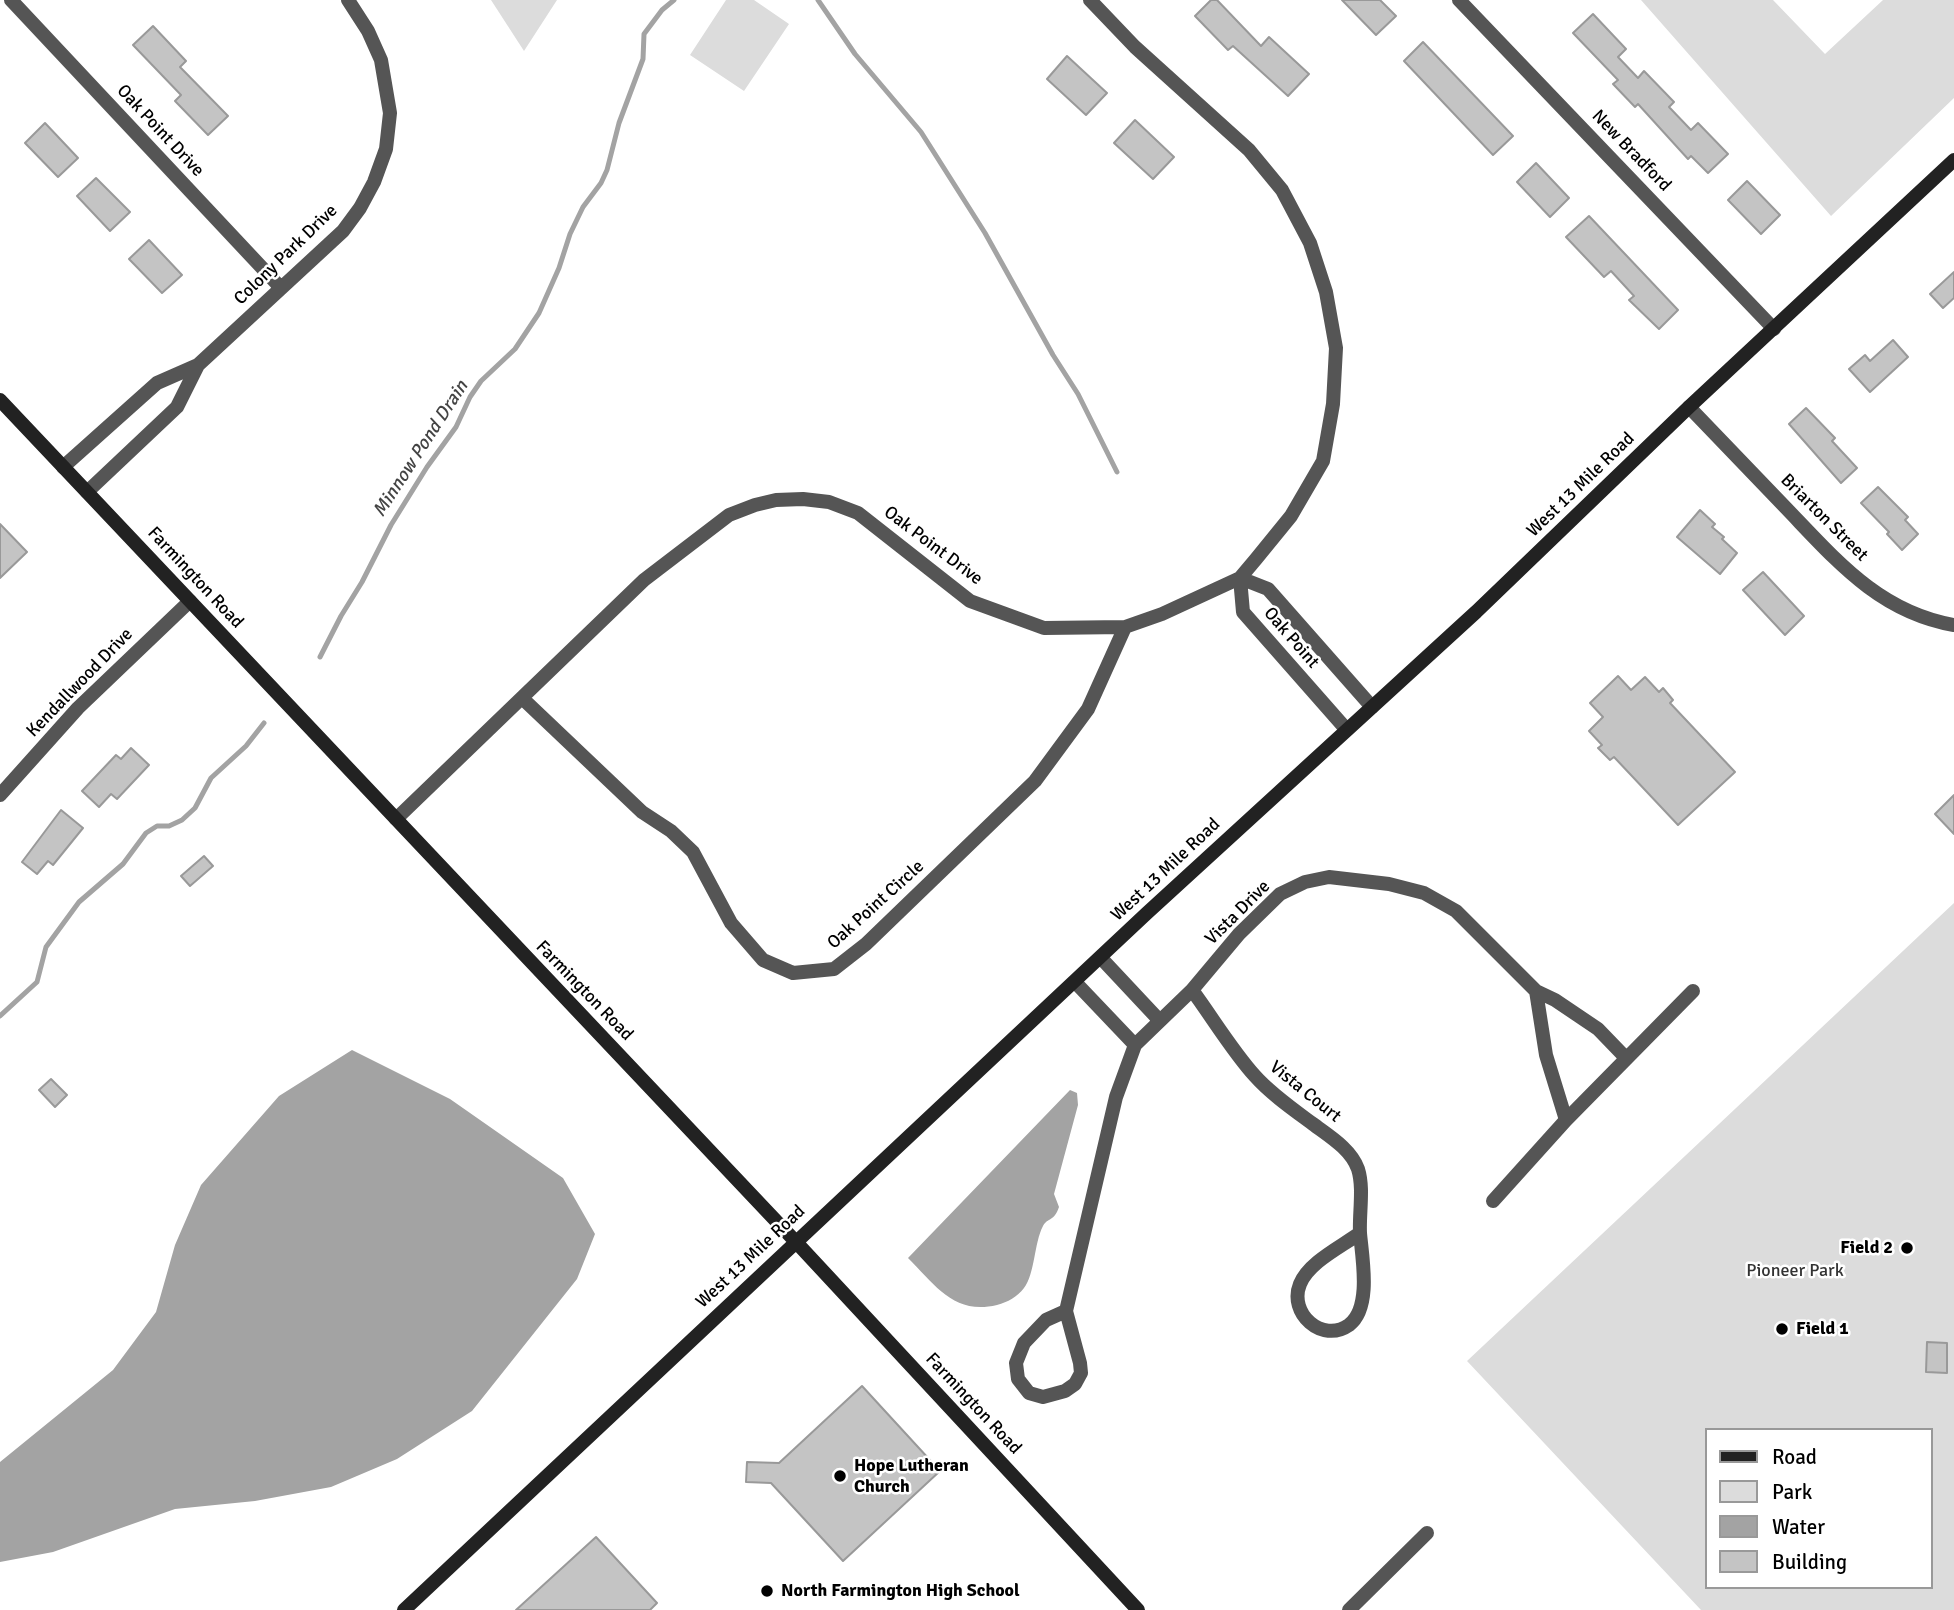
<!DOCTYPE html>
<style>
body{margin:0}
#map{position:relative;width:1954px;height:1610px;overflow:hidden;background:#fff;font-family:Signika,sans-serif}
canvas{display:block}
.legend{position:absolute;left:1705px;top:1428px;width:228px;height:161px;box-sizing:border-box;background:#fff;border:2px solid #999;margin:0;padding:9px 12px;list-style:none;font-size:21px;color:#000}
.legend li{display:flex;align-items:center;gap:14px;height:35px}
.legend b{width:35px;border:2px solid #999}
</style>
<div id="map">
<canvas width="1954" height="1610"></canvas>
<ul class="legend">
<li><b style="height:9px;background:#222"></b>Road</li>
<li><b style="height:19px;background:#dcdcdc"></b>Park</li>
<li><b style="height:19px;background:#a3a3a3"></b>Water</li>
<li><b style="height:19px;background:#c4c4c4"></b>Building</li>
</ul>
</div>
<script>
const c = document.querySelector('canvas').getContext('2d');
c.lineJoin = 'round';
function fill(path, color) { c.fillStyle = color; c.fill(path, 'evenodd'); }
function stroke(path, color, width, dash) { c.strokeStyle = color; c.lineWidth = width; c.lineCap = dash ? 'butt' : 'round'; c.setLineDash(dash || []); c.stroke(path); }
function label(font, color, halo, rows, align = 'center') {
  c.font = font + ' Signika,sans-serif'; c.lineWidth = 5; c.setLineDash([]); c.textBaseline = 'middle'; c.strokeStyle = halo; c.fillStyle = color; for (const [text, x, y, turn = 0] of rows) {
    c.save(); c.translate(x, y); c.rotate((+turn || 0) * Math.PI / 180); c.textAlign = isNaN(turn) ? turn : align; if (halo) c.strokeText(text, 0, 0); c.fillText(text, 0, 0); c.restore();
  }
}
const green = new Path2D(`
 M 491,0 L 557,0 L 524,51 Z
 M 726,0 L 754,0 L 789,24 L 744,91 L 690,55 Z
 M 1641,0 L 1773,0 L 1825,54 L 1883,0 L 1954,0 L 1954,98 L 1831,216 Z
 M 1954,903 L 1954,1610 L 1701,1610 L 1467,1361 ZM 1707,1430 L 1931,1430 L 1931,1587 L 1707,1587 Z`);
const water = new Path2D(`
 M 352,1050 L 450,1099 L 563,1178 L 595,1234 L 577,1279 L 472,1411 L 397,1459 L 331,1487 L 255,1501 L 175,1509 L 53,1552 L 0,1562 L 0,1462 L 113,1370 L 156,1312 L 175,1245 L 201,1185 L 279,1096 Z
 M 1070,1090 L 1077,1093 L 1078,1105 L 1054,1194 L 1059,1207 C 1054,1222 1048,1217 1043,1226 C 1034,1243 1035,1274 1024,1288 C 1017,1297 1008,1302 997,1305 C 954,1315 936,1286 908,1258 Z`);
const stream = new Path2D(`
 M 818,0 L 855,54 L 921,132 L 985,233 L 1053,355 L 1078,394 L 1117,472
 M 320,657 L 341,616 L 362,582 L 391,525 L 427,467 L 456,427 L 470,397 L 481,381 L 515,349 L 539,313 L 559,268 L 570,234 L 583,207 L 601,183 L 607,170 L 619,123 L 643,59 L 644,34 L 662,10 L 674,0
 M 0,1016 L 37,982 L 46,947 L 79,902 L 123,864 L 146,833 L 157,826 L 169,826 L 182,820 L 195,808 L 211,778 L 246,746 L 264,723`);
const building = new Path2D(`
 M 1211,0 L 1217,0 L 1261,46 L 1269,37 L 1309,74 L 1288,96 L 1233,46 L 1228,50 L 1195,16 Z
 M 1342,0 L 1380,0 L 1396,16 L 1376,35 Z
 M 1593,14 L 1626,49 L 1618,57 L 1638,78 L 1644,71 L 1674,102 L 1669,107 L 1691,130 L 1698,123 L 1728,154 L 1708,173 L 1691,156 L 1688,159 L 1638,104 L 1635,107 L 1613,84 L 1618,80 L 1573,33 Z
 M 153,26 L 186,61 L 180,67 L 228,116 L 208,135 L 175,101 L 181,95 L 133,45 Z
 M 1423,42 L 1513,136 L 1493,155 L 1404,61 Z
 M 1067,56 L 1107,93 L 1086,115 L 1047,79 Z
 M 1135,120 L 1174,157 L 1153,179 L 1114,143 Z
 M 45,123 L 78,158 L 58,177 L 25,143 Z
 M 1536,163 L 1569,198 L 1550,217 L 1517,182 Z
 M 96,178 L 130,212 L 110,231 L 77,196 Z
 M 1747,181 L 1780,215 L 1761,234 L 1728,200 Z
 M 1589,216 L 1678,310 L 1659,329 L 1629,300 L 1634,296 L 1611,271 L 1604,277 L 1566,237 Z
 M 149,240 L 182,275 L 162,293 L 129,259 Z
 M 1954,272 L 1954,298 L 1943,308 L 1930,294 Z
 M 1893,340 L 1908,357 L 1870,392 L 1849,369 L 1865,355 L 1870,361 Z
 M 1806,408 L 1835,438 L 1832,441 L 1857,468 L 1841,483 L 1789,424 Z
 M 1878,487 L 1908,517 L 1905,520 L 1918,534 L 1902,550 L 1887,534 L 1889,532 L 1861,503 Z
 M 1700,510 L 1715,524 L 1712,527 L 1724,537 L 1722,539 L 1737,553 L 1720,574 L 1677,537 Z
 M 0,524 L 27,552 L 0,578 Z
 M 1763,572 L 1804,616 L 1785,635 L 1743,590 Z
 M 1618,676 L 1631,690 L 1645,677 L 1659,692 L 1663,688 L 1673,700 L 1670,703 L 1735,772 L 1678,825 L 1614,757 L 1610,760 L 1598,748 L 1602,745 L 1589,731 L 1603,717 L 1590,703 Z
 M 131,748 L 149,765 L 117,799 L 111,794 L 99,807 L 82,791 L 116,755 L 121,759 Z
 M 1954,795 L 1954,834 L 1935,814 Z
 M 61,810 L 83,828 L 53,865 L 48,861 L 37,874 L 22,862 Z
 M 204,856 L 213,866 L 190,886 L 181,876 Z
 M 51,1079 L 67,1095 L 55,1107 L 39,1090 Z
 M 1927,1342 L 1947,1343 L 1947,1373 L 1926,1372 Z
 M 862,1386 L 940,1471 L 843,1561 L 771,1483 L 746,1482 L 747,1462 L 779,1463 Z
 M 596,1537 L 657,1603 L 650,1610 L 516,1610 Z`);
const street = new Path2D(`
 M 11,0 L 281,288
 M 1459,0 L 1774,329
 M 1689,407 C 1721,440 1753,474 1786,508 C 1836,560 1879,612 1954,625
 M 63,467 L 157,383 L 198,365 L 343,231 L 360,208 L 374,182 L 386,149 L 390,113 L 381,60 L 368,31 L 348,0
 M 87,492 L 177,407 L 198,365
 M 522,698 L 642,812 L 671,831 L 693,852 L 731,923 L 763,960 L 793,973 L 834,969 L 866,944 L 1035,781 L 1088,709 L 1125,627
 M 1346,729 L 1243,612 L 1240,578 L 1268,589 L 1372,707
 M 0,795 L 78,708 L 190,601
 M 396,819 L 644,580 L 729,515 L 755,505 L 776,500 L 803,499 L 829,502 L 858,513 L 970,601 L 1044,628 L 1125,627 L 1162,614 L 1240,578 L 1256,559 L 1291,516 L 1323,461 L 1333,404 L 1336,348 L 1326,292 L 1310,243 L 1282,190 L 1249,150 L 1135,47 L 1090,0
 M 1101,958 L 1160,1021
 M 1075,982 L 1135,1045
 M 1192,990 C 1212,1017 1233,1052 1255,1076 C 1271,1094 1294,1110 1313,1124 C 1329,1136 1351,1149 1358,1169 C 1364,1188 1359,1213 1360,1233 C 1362,1257 1372,1308 1349,1325 C 1322,1344 1288,1313 1300,1284 C 1309,1262 1341,1247 1360,1233
 M 1536,991 L 1546,1055 L 1566,1120
 M 1493,1201 L 1566,1120 L 1693,991
 M 1066,1311 L 1046,1320 L 1024,1343 L 1016,1363 L 1018,1379 L 1029,1393 L 1043,1397 L 1065,1391 L 1075,1384 L 1081,1373 L 1080,1363 L 1066,1311 L 1116,1097 L 1135,1045 L 1192,990 L 1239,934 L 1280,894 L 1305,882 L 1329,877 L 1389,884 L 1424,893 L 1456,911 L 1536,991 L 1555,1000 L 1598,1029 L 1626,1058
 M 1349,1610 L 1427,1533`);
const secondary = new Path2D(`
 M 0,400 L 796,1242 L 1138,1610
 M 404,1610 L 1147,913 L 1476,612 L 1689,407 L 1954,160`);
const markers = [
 [1907,1248,7,"#000"],
 [1782,1329,7,"#000"],
 [840,1476,7,"#000"],
 [767,1591,7,"#000"]
];
const streetNames = [
 ["Oak Point Drive",160,131,47],
 ["New Bradford",1631,151,46],
 ["Colony Park Drive",286,255,-44],
 ["West 13 Mile Road",1581,485,-44],
 ["Briarton Street",1824,518,45],
 ["Oak Point Drive",933,546,37],
 ["Farmington Road",195,578,47],
 ["Oak Point",1291,638,49],
 ["Kendallwood Drive",80,683,-46],
 ["West 13 Mile Road",1166,870,-43],
 ["Oak Point Circle",876,905,-42],
 ["Vista Drive",1238,913,-45],
 ["Farmington Road",584,991,46],
 ["Vista Court",1305,1092,39],
 ["West 13 Mile Road",751,1257,-43],
 ["Farmington Road",973,1404,47]
];
const poiNames = [
 ["Field 2",1893,1248,"right"],
 ["Field 1",1796,1329],
 ["Hope Lutheran",854,1466],
 ["Church",854,1487],
 ["North Farmington High School",781,1591]
];
const parkNames = [
 ["Pioneer Park",1795,1271]
];
const waterNames = [
 ["Minnow Pond Drain",421,449,-57]
];
fill(green, '#dcdcdc');
fill(water, '#a3a3a3');
stroke(stream, '#a3a3a3', 5);
fill(building, '#c4c4c4');
stroke(building, '#999', 2);
stroke(street, '#555', 14);
stroke(secondary, '#222', 14);
for (const [x, y, r, color] of markers) { const dot = new Path2D(); dot.arc(x, y, r, 0, 2 * Math.PI); c.fillStyle = color; c.fill(dot); stroke(dot, '#fff', 2.5); }
label('18px', '#000', '#fff', streetNames);
label('bold 18px', '#000', '#fff', poiNames, 'left');
label('18px', '#333', '#fff', parkNames);
label('italic 19px', '#444', '#fff', waterNames);
</script>
